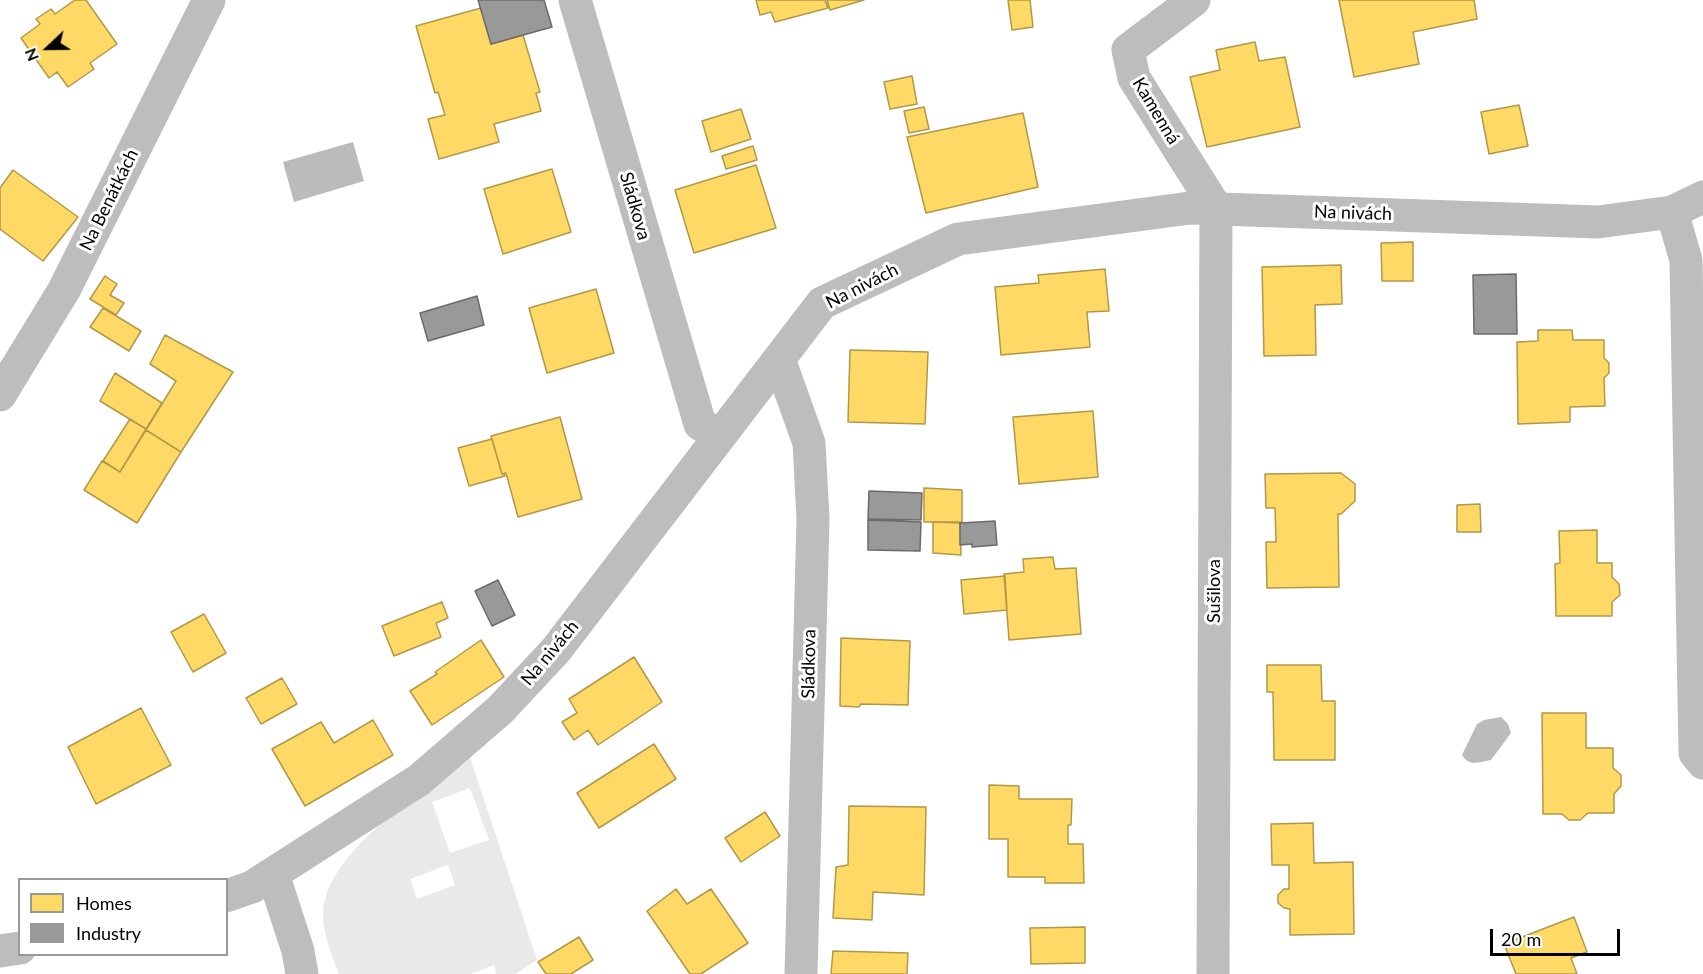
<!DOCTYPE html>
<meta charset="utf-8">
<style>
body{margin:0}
#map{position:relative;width:1703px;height:974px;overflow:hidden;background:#fff;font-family:Lato,sans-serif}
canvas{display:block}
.legend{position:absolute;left:18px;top:878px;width:210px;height:78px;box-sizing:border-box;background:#fff;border:2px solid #999;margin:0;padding:8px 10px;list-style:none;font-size:18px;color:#000}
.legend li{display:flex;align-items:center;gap:12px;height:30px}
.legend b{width:30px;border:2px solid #999}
.north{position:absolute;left:18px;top:18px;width:60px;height:60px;-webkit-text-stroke:4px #fff;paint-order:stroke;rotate:248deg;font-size:16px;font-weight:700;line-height:24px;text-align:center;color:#000}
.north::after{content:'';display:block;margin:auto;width:21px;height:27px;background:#000;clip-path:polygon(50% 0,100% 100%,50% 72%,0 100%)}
.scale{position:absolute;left:1490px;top:929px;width:130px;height:27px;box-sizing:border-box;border:3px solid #000;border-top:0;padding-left:8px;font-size:18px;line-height:21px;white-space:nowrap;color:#000;-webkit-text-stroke:4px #fff;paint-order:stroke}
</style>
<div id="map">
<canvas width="1703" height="974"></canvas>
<ul class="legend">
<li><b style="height:16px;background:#ffd966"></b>Homes</li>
<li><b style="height:16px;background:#999"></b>Industry</li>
</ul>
<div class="north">N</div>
<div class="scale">20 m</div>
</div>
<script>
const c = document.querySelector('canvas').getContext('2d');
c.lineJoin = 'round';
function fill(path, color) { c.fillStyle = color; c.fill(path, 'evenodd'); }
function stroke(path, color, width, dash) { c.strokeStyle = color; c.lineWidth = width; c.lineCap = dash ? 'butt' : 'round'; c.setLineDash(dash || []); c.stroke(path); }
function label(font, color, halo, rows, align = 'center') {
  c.font = font + ' Lato,sans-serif'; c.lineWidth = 6; c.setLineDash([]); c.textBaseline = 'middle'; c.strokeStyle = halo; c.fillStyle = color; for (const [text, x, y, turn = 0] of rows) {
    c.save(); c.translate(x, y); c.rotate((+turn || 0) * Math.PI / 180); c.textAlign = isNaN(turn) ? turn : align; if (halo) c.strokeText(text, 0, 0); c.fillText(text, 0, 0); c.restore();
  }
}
const green = new Path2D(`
 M 470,757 L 537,960 L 515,974 L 496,974 L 494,965 L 470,974 L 339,974 C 332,955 324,937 323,917 C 321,854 425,790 470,757 ZM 470,788 L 489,840 L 450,853 L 432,802 ZM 448,865 L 455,885 L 417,899 L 410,879 Z`);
const water = new Path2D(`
 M 353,142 L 364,181 L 294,202 L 283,162 Z
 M 1501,717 L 1508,724 L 1511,733 L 1491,760 C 1480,762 1469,767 1462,755 L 1477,724 L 1484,720 Z`);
const homes = new Path2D(`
 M 75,0 L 86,0 L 117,44 L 90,63 L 94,69 L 68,87 L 57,72 L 49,78 L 21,38 L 40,24 L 36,19 L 51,9 L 55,14 Z
 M 756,0 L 825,0 L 828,8 L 775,22 L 771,12 L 760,15 Z
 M 827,0 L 864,0 L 830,10 Z
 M 1008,0 L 1030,0 L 1033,27 L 1012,30 Z
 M 1339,0 L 1474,0 L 1477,19 L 1413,32 L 1419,64 L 1354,77 Z
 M 481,8 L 491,44 L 523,35 L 540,92 L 536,93 L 541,111 L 494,124 L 499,142 L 439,159 L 428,119 L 445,115 L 438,92 L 435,93 L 416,26 Z
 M 1255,42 L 1259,61 L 1285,57 L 1300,127 L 1207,147 L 1190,77 L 1220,70 L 1216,50 Z
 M 912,76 L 917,104 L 890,109 L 884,82 Z
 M 1519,105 L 1528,146 L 1489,154 L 1481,112 Z
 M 924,107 L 929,129 L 909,133 L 904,111 Z
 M 741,109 L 751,139 L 711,152 L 702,121 Z
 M 1023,113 L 1038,187 L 926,213 L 907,137 Z
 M 753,146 L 757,160 L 726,169 L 722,156 Z
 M 756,165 L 776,228 L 694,253 L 675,190 Z
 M 552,169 L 571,232 L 503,254 L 484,189 Z
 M 13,170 L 78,217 L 43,261 L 0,229 L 0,188 Z
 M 1413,242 L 1413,281 L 1382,281 L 1381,243 Z
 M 1341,265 L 1342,304 L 1315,305 L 1316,355 L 1264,356 L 1262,267 Z
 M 1105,269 L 1109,311 L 1087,312 L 1090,347 L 1001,355 L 995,287 L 1039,283 L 1038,275 Z
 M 105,276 L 117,284 L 110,295 L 124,303 L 116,315 L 90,299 Z
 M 596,289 L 614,353 L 547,373 L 529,308 Z
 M 103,308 L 141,331 L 129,351 L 90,327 Z
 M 1538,330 L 1572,330 L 1573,340 L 1604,340 L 1604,358 L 1609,363 L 1609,373 L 1604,378 L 1605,406 L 1570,407 L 1570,422 L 1518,424 L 1517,342 L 1538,341 Z
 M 165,335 L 233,372 L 181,452 L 146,430 L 176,381 L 150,364 Z
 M 850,350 L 928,352 L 925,424 L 848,422 Z
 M 115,373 L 162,403 L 146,429 L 100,401 Z
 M 1093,411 L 1098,477 L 1019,484 L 1013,417 Z
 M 560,417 L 582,499 L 518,517 L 506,473 L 502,474 L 491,436 Z
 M 130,419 L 146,429 L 120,472 L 103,461 Z
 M 146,430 L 181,452 L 137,523 L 84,490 L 102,461 L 120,472 Z
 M 492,439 L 502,474 L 504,474 L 505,476 L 469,486 L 458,448 Z
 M 1341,473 L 1355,484 L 1355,501 L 1341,514 L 1338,514 L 1339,587 L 1267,588 L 1266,542 L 1276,542 L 1275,508 L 1266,508 L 1265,474 Z
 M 924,488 L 962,490 L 962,522 L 924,522 Z
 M 1480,504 L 1481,532 L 1457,532 L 1457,505 Z
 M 933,522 L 960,523 L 961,555 L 933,553 Z
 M 1597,530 L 1597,563 L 1612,563 L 1612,577 L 1619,584 L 1620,595 L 1612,602 L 1612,616 L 1556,616 L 1555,564 L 1560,563 L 1559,531 Z
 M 1053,557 L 1055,569 L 1076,568 L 1081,634 L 1009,640 L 1004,574 L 1024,572 L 1023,559 Z
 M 1005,576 L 1007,610 L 964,614 L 961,580 Z
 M 442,602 L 448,618 L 436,623 L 441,637 L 394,656 L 382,626 Z
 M 204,614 L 226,653 L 193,672 L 171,632 Z
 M 841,638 L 910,641 L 908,705 L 861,704 L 859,707 L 840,706 Z
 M 481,640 L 504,677 L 432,725 L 410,691 L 437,674 L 435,672 Z
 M 634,657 L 662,702 L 598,745 L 588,730 L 574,740 L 562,722 L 577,713 L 569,699 Z
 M 1267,665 L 1321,665 L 1322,701 L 1335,701 L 1335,760 L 1274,760 L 1273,692 L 1267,692 Z
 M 282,678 L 297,704 L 261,724 L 246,698 Z
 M 141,708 L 171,765 L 96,804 L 68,747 Z
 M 1542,713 L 1586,713 L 1586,748 L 1613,748 L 1613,768 L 1621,775 L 1621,786 L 1614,794 L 1614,813 L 1588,813 L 1580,820 L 1569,820 L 1562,814 L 1543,814 Z
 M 373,720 L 393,755 L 305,806 L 272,749 L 321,722 L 334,743 Z
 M 654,744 L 676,779 L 599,828 L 577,793 Z
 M 989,785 L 1019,786 L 1019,799 L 1072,799 L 1071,825 L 1068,825 L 1068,844 L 1083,844 L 1084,883 L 1045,883 L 1045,877 L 1008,877 L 1008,839 L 989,839 Z
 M 849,806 L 926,807 L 924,895 L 873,892 L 872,920 L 833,918 L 836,867 L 848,865 Z
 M 765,812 L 780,836 L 741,862 L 725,838 Z
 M 1313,823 L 1314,863 L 1353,862 L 1354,934 L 1290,935 L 1290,909 L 1284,908 L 1278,903 L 1278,895 L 1284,889 L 1289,889 L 1289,865 L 1272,865 L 1271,824 Z
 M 676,889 L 687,904 L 711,889 L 748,943 L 701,974 L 690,974 L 647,911 Z
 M 1574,917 L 1587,952 L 1571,958 L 1577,974 L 1516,974 L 1504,944 Z
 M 1085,927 L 1085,963 L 1031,964 L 1030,928 Z
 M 579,937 L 593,960 L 571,974 L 546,974 L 538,962 Z
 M 833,951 L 908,953 L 907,974 L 831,974 Z`);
const industry = new Path2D(`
 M 478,0 L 544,0 L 552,27 L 491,44 Z
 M 1516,274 L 1517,334 L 1474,334 L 1473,275 Z
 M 477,296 L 484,325 L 428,341 L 420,313 Z
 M 869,491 L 922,493 L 921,520 L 868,519 Z
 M 868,520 L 921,522 L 920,551 L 868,550 Z
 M 995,521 L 997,545 L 972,547 L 972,544 L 960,545 L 960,523 Z
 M 498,580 L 515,615 L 492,626 L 475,591 Z`);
const street = new Path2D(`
 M 575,0 L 700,424 L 720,436
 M 1194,0 L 1128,50 L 1134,78 L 1216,208 L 1213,974
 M 1672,212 L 1686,260 L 1695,753 L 1703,763
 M 779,359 L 809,443 L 813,519 L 801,974
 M 0,395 L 64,290 L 209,0
 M 273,874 L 298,951 L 302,974
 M 226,896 L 252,887 L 419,780 L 500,710 L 556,650 L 822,303 L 958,239 L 1190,208 L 1598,222 L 1672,212 L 1703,197
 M 0,951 L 20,948`);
const streetNames = [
 ["Kamenná",1156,111,59],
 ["Na Benátkách",109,200,-64],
 ["Sládkova",635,206,74],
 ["Na nivách",1353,213,2],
 ["Na nivách",862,286,-27],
 ["Sušilova",1214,591,-90],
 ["Na nivách",550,653,-50],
 ["Sládkova",809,664,-89]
];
fill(green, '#e9e9e9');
fill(water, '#bbb');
fill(homes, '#ffd966');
stroke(homes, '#b29847', 1.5);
fill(industry, '#999');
stroke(industry, '#6b6b6b', 1.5);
stroke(street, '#bdbdbd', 33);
label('18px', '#000', '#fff', streetNames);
</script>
